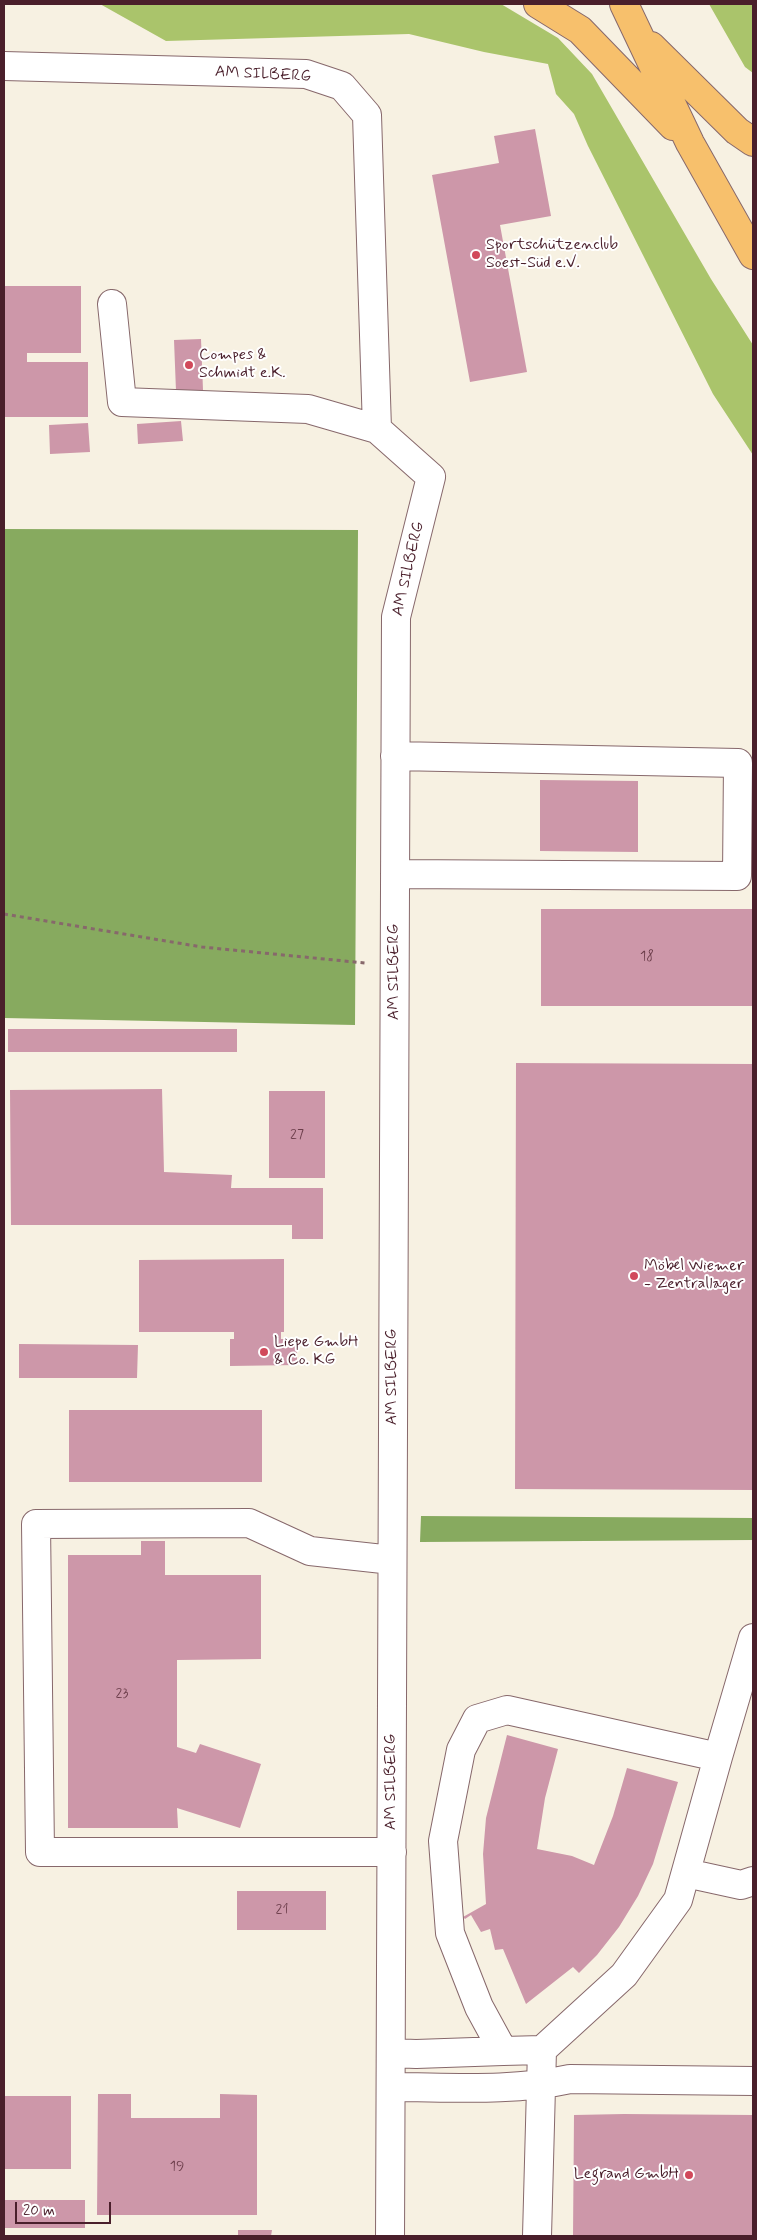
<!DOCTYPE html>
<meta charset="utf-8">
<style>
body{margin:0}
#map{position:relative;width:757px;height:2240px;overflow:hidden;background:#f7f1e2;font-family:Mynerve,sans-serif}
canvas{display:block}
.frame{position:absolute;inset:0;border:5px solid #4a1f2b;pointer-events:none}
.scale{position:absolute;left:15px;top:2202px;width:96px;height:22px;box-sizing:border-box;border:2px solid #4a1f2b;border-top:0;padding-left:6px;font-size:15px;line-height:18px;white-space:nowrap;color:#4a1f2b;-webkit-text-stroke:4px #fff;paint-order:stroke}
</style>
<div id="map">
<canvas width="757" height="2240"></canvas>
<div class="frame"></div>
<div class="scale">20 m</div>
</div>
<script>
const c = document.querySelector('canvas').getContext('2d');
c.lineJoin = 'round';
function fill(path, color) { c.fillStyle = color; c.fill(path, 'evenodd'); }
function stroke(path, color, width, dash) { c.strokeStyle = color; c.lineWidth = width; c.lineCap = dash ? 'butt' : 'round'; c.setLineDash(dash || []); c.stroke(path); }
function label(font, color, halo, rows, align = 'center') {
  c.font = font + ' Mynerve,sans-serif'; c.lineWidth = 4; c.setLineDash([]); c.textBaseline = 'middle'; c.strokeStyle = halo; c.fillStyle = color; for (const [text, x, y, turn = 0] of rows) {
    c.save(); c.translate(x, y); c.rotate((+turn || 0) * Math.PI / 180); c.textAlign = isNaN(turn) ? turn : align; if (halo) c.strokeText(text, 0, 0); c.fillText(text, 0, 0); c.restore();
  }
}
const green = new Path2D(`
 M 100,4 L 501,4 L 558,38 L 592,74 L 711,279 L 753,345 L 753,455 L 713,394 L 588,146 L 574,114 L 556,94 L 548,64 L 484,52 L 409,34 L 166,41 Z
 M 709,4 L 753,4 L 753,73 L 745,67 Z`);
const forest = new Path2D(`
 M 4,529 L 358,530 L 355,1025 L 4,1018 Z
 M 421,1516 L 753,1518 L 753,1540 L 420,1542 Z`);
const building = new Path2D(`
 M 535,129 L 551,216 L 500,225 L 527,372 L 470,382 L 432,175 L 499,163 L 494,136 Z
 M 4,286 L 81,286 L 81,353 L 27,353 L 27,362 L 88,362 L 88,417 L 4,417 Z
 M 201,339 L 203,390 L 176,391 L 174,340 Z
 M 181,421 L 183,441 L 138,444 L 137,424 Z
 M 88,423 L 90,452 L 50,454 L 49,425 Z
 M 540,780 L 638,781 L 638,852 L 540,851 Z
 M 541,909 L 753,909 L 753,1006 L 541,1006 Z
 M 8,1029 L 237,1029 L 237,1052 L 8,1052 Z
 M 516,1063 L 753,1064 L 753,1490 L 515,1489 Z
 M 162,1089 L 164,1172 L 232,1175 L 231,1188 L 323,1188 L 323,1239 L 292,1239 L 292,1225 L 11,1225 L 10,1090 Z
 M 269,1091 L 325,1091 L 325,1178 L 269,1178 Z
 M 284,1259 L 284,1332 L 281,1332 L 281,1339 L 297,1339 L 297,1365 L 230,1366 L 230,1339 L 234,1339 L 234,1332 L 139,1332 L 139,1260 Z
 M 19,1344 L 138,1345 L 137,1378 L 19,1378 Z
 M 69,1410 L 262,1410 L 262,1482 L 69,1482 Z
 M 141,1541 L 165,1541 L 165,1575 L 261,1575 L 261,1659 L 177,1660 L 177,1747 L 196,1753 L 200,1744 L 261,1764 L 240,1828 L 177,1808 L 178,1828 L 68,1828 L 68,1555 L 141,1555 Z
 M 507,1735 L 558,1749 L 545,1798 L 537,1849 L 572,1856 L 594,1865 L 613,1816 L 627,1768 L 678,1782 L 653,1864 L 638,1896 L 619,1927 L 597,1955 L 579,1973 L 573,1967 L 526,2004 L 503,1949 L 495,1950 L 490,1929 L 481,1932 L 471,1915 L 465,1919 L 463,1917 L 486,1904 L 483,1854 L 486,1818 Z
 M 237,1891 L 326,1891 L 326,1930 L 237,1930 Z
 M 98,2094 L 131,2094 L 131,2118 L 220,2118 L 220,2094 L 257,2095 L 257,2215 L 97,2215 Z
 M 4,2096 L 71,2096 L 71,2169 L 4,2169 Z
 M 624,2114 L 753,2115 L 753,2236 L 573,2236 L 574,2115 Z
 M 4,2200 L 85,2200 L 85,2228 L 4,2228 Z
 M 238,2230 L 272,2230 L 271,2236 L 238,2236 Z`);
const path = new Path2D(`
 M 4,914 L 202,947 L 365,963`);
const minor = new Path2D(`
 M 4,66 L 306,74 L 342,86 L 367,115 L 377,429 L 431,477 L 396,617 L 390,2236
 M 112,304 L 122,402 L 308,409 L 377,429
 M 395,874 L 737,876 L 738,763 L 395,756
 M 392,1852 L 40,1852 L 36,1524 L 249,1523 L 310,1551 L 392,1560
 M 686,1873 L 741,1885 L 753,1881
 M 542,2050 L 503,2051 L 479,2007 L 450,1933 L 443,1841 L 461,1750 L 477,1719 L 507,1710 L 718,1757
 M 391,2053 L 416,2054 L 503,2051
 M 391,2087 C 450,2087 511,2092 570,2079 L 753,2081
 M 537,2236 L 542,2050 L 624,1975 L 678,1900 L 718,1757 L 753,1638`);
const highway = new Path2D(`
 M 538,4 L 580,30 L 673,126
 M 624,4 L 690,143 L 753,255
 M 651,46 L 737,131 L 753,142`);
const markers = [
 [476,255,5,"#d1495b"],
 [189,365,5,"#d1495b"],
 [634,1276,5,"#d1495b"],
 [264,1352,5,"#d1495b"],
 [689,2175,5,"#d1495b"]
];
const numberNames = [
 ["18",647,957],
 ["27",297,1135],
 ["23",122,1694],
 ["21",282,1910],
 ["19",177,2167]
];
const streetNames = [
 ["AM SILBERG",263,75,3],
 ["AM SILBERG",409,569,-77],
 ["AM SILBERG",395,972,-90],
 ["AM SILBERG",393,1377,-90],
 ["AM SILBERG",392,1782,-90]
];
const poiNames = [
 ["Sportschützenclub",486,246],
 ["Soest-Süd e.V.",486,264],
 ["Compes &",199,356],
 ["Schmidt e.K.",199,374],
 ["Möbel Wiemer",644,1267],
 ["- Zentrallager",644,1285],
 ["Liepe GmbH",274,1343],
 ["& Co. KG",274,1361],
 ["Legrand GmbH",679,2175,"right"]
];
fill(green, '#aac46b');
fill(forest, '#87aa5f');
fill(building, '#cd97a9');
stroke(minor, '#87686b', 30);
stroke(highway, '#87686b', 30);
stroke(path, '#87686b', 3, [4, 4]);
stroke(minor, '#fff', 28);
stroke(highway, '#f7c06c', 28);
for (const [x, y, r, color] of markers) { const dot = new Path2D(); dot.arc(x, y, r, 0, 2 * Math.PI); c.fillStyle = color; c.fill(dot); stroke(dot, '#fff', 2); }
label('14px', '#6b3d4a', null, numberNames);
label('16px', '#4a1f2b', '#fff', streetNames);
label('16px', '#4a1f2b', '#fff', poiNames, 'left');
</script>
